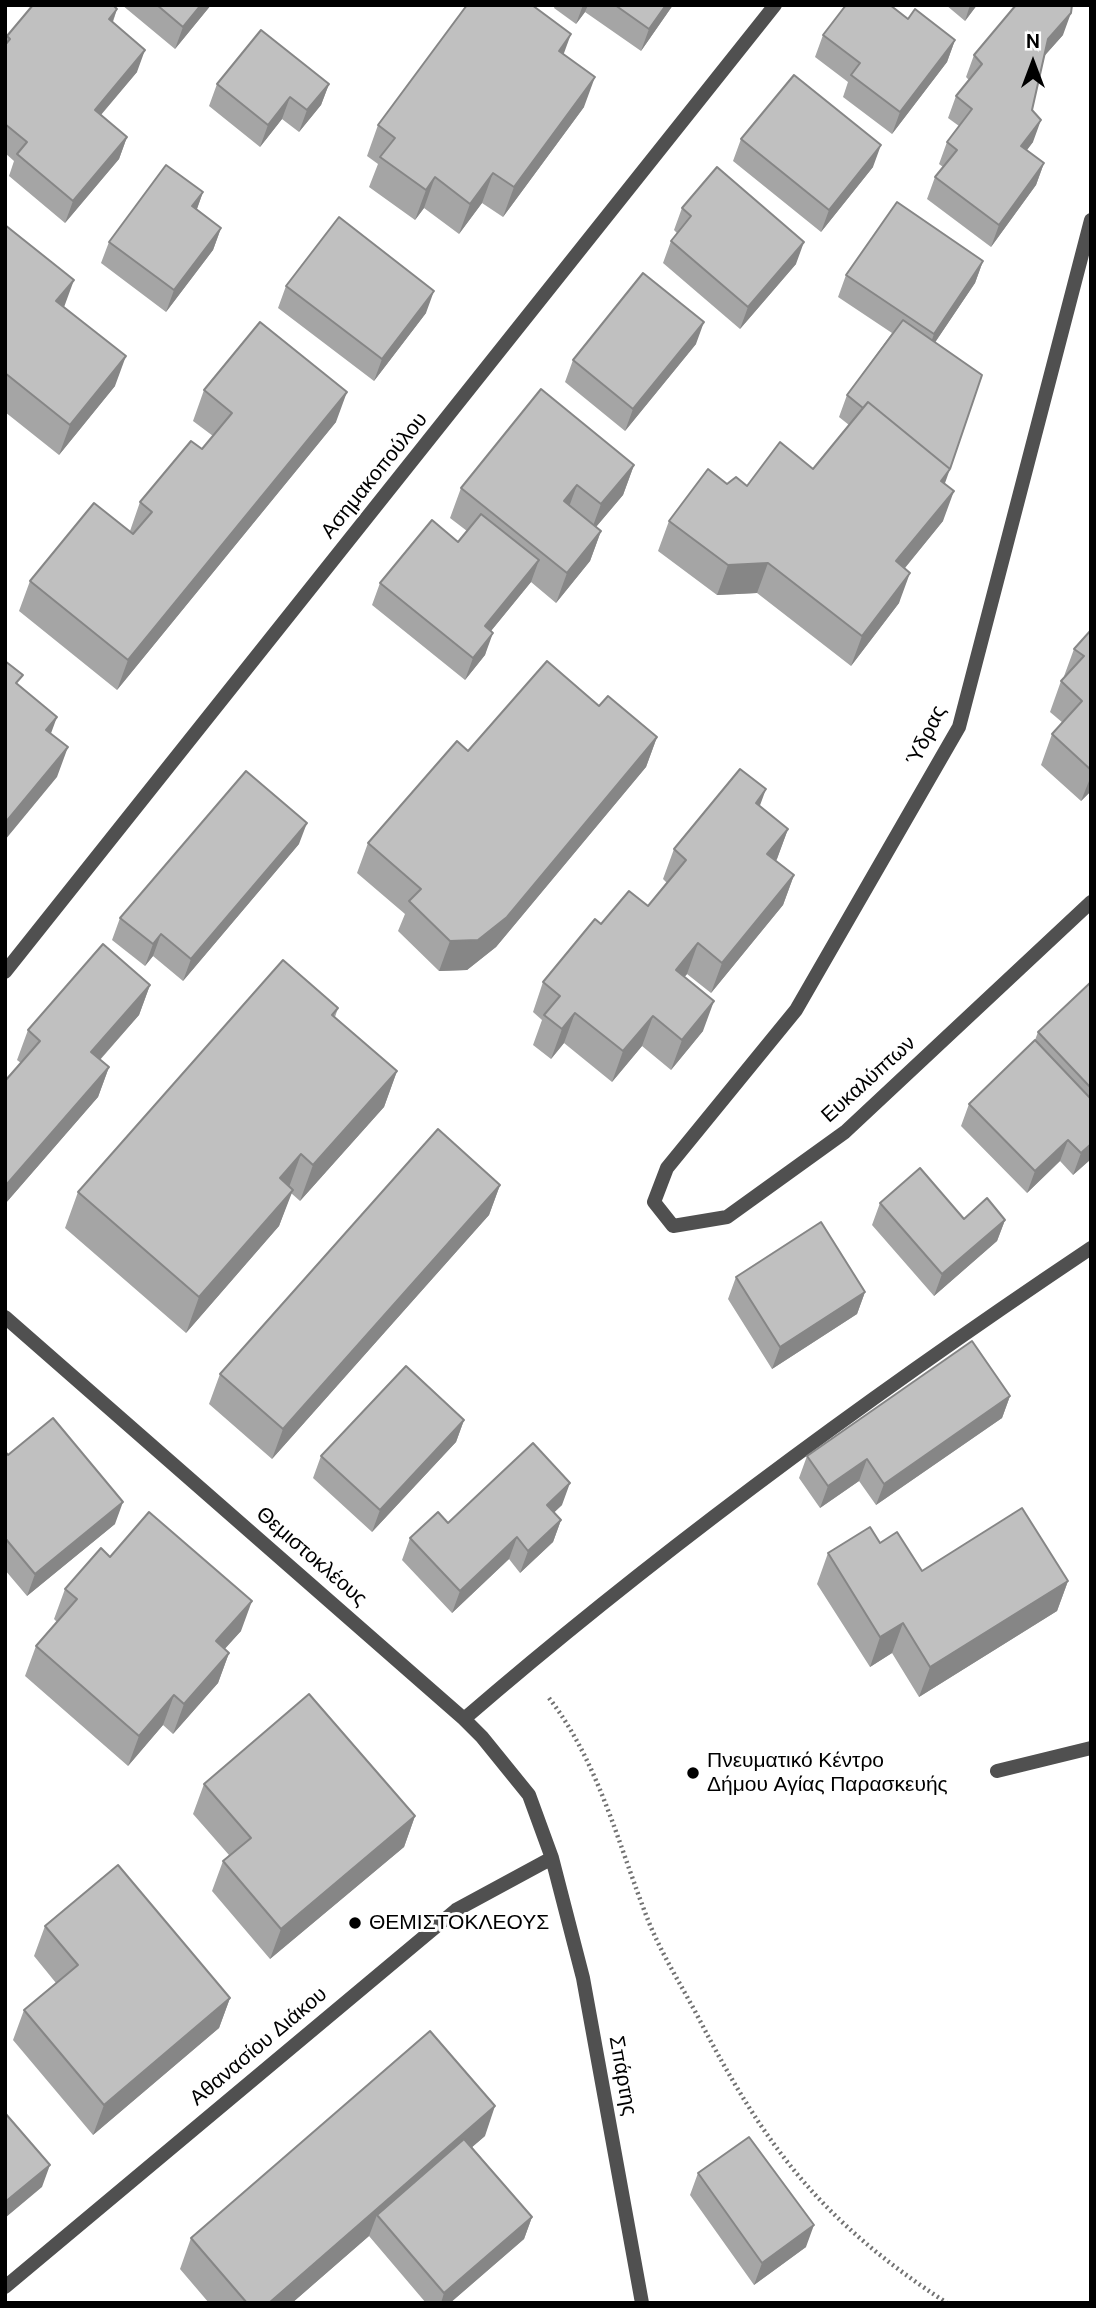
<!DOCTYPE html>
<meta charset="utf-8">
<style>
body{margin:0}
#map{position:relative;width:1096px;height:2308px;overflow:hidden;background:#fff;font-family:"DM Sans",sans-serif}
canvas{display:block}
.frame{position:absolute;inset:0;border:7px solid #000;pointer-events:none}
.north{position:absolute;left:998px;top:28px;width:70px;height:70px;-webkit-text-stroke:5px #fff;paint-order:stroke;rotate:0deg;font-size:19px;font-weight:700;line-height:28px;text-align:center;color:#000}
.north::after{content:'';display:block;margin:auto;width:24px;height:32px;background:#000;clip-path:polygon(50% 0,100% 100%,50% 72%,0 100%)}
</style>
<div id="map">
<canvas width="1096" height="2308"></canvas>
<div class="frame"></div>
<div class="north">N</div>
</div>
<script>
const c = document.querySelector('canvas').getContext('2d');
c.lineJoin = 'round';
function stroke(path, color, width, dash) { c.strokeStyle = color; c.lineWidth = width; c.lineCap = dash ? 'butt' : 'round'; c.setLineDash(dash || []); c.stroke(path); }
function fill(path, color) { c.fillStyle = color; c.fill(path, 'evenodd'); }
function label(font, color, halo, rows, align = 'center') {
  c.font = font + ' "DM Sans",sans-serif'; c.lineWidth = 6; c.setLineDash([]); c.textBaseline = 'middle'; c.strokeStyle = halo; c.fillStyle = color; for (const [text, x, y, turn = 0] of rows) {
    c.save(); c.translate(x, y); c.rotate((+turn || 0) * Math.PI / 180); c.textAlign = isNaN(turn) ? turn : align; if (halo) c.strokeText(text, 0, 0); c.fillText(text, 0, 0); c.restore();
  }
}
const path = new Path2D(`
 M 549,1698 C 600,1764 619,1848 650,1925 C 663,1956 681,1985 697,2015 C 765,2147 821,2221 947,2303`);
const street = new Path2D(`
 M 1091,220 L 959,727 L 796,1010 L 667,1168 L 654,1202 L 673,1226 L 727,1217 L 845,1132 L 1091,902
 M 5,972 L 775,5
 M 5,1317 L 464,1719 L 482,1737 L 529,1795 L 552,1858 L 583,1978 L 642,2303
 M 464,1719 C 662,1548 873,1394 1091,1248
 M 997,1771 L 1091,1748
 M 5,2287 L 456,1910 L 552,1858`);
const wall = new Path2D(`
 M 122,5 L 211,5 L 175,49 Z
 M 555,5 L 673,5 L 641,51 L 585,12 L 576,24 L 554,8 Z
 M 946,5 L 977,5 L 965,21 Z
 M 117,9 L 113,22 L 137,72 L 101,115 L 127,137 L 119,159 L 65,223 L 9,176 L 14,161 L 5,153 L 5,41 L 7,36 Z
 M 908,19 L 955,40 L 947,62 L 892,134 L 843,97 L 848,82 L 815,57 L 823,35 Z
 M 1063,35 L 1044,56 L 1032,110 L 1033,142 L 1027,150 L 1044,163 L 1036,185 L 991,247 L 927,199 L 935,177 L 943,167 L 939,164 L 947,142 L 959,126 L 948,118 L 956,96 L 969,80 L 966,77 L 974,55 Z
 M 563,55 L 584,107 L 503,217 L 482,203 L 459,234 L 424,208 L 415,220 L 369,187 L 378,164 L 367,156 L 378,125 Z
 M 217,84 L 329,84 L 321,105 L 299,132 L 282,119 L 260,147 L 209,106 Z
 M 741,139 L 873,167 L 821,232 L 733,161 Z
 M 203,192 L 197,209 L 221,228 L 213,250 L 166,312 L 101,263 L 109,242 Z
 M 682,208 L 796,264 L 740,329 L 663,263 L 671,241 L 677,233 L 674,230 Z
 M 5,225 L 64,307 L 115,386 L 59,455 L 5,412 Z
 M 983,261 L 975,283 L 935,342 L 945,484 L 943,521 L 905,568 L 899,603 L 851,666 L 757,593 L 717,595 L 658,551 L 669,521 L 727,484 L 747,486 L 813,469 L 849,425 L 839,417 L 847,395 L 892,333 L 838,297 L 846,275 Z
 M 286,286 L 426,313 L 374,381 L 278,308 Z
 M 696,344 L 625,431 L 565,382 L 573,360 Z
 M 204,390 L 336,422 L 117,690 L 19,611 L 30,581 L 130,531 L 140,502 L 202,449 L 213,436 L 193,421 Z
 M 634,465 L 623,495 L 596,527 L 601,531 L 590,561 L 556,603 L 531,582 L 491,631 L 485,655 L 465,680 L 372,605 L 380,583 L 458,542 L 467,531 L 450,518 L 461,488 Z
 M 1091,630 L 1091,791 L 1081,801 L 1041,765 L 1052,734 L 1063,723 L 1050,712 L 1061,681 L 1063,679 L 1074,649 Z
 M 599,706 L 657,737 L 646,767 L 496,947 L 467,970 L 439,971 L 398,931 L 405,914 L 357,873 L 368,843 L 468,751 Z
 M 760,806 L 788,829 L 776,861 L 794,875 L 783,905 L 711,993 L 687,974 L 684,977 L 703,1031 L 671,1070 L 642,1046 L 612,1082 L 564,1043 L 551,1059 L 533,1045 L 542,1020 L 533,1012 L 543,982 L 601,924 L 648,906 L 667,883 L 663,879 L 674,849 Z
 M 299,844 L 183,981 L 153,956 L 145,966 L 112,940 L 120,918 Z
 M 1091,982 L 1091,1159 L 1073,1175 L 1060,1161 L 1027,1193 L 961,1126 L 969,1104 L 1035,1040 L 1038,1032 Z
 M 150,985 L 139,1015 L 100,1060 L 109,1067 L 98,1097 L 5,1204 L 5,1081 L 21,1063 L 17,1060 L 28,1030 Z
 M 338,1008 L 335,1017 L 397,1071 L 384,1107 L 300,1201 L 291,1193 L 279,1226 L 186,1333 L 65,1228 L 78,1192 Z
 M 500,1185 L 489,1215 L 272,1459 L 209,1404 L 220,1374 Z
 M 880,1203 L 964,1219 L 1005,1220 L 997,1241 L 934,1296 L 872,1225 Z
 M 736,1277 L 865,1292 L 857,1314 L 772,1369 L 728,1299 Z
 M 1010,1396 L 1002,1418 L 876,1505 L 859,1481 L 820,1508 L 799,1478 L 807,1456 Z
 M 464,1420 L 456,1442 L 372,1532 L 313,1478 L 321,1456 Z
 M 5,1451 L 8,1455 L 115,1524 L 27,1596 L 5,1570 Z
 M 562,1505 L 554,1512 L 561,1520 L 553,1542 L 520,1573 L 509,1559 L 452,1613 L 402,1560 L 410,1538 L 448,1523 Z
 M 880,1543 L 922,1571 L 1068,1581 L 1057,1611 L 919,1697 L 892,1653 L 870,1667 L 817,1584 L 828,1553 Z
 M 110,1557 L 241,1631 L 224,1649 L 229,1653 L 218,1683 L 173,1734 L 163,1725 L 128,1766 L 25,1676 L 36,1646 L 57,1622 L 54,1619 L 65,1589 Z
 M 204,1784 L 415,1816 L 404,1847 L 270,1959 L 212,1891 L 223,1861 L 229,1855 L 193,1814 Z
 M 45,1926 L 230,1998 L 219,2028 L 93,2135 L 13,2040 L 24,2010 L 56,1983 L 34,1956 Z
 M 485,2136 L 472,2147 L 532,2217 L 524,2239 L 450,2303 L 426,2303 L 369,2236 L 292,2303 L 209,2303 L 180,2269 L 191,2238 Z
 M 698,2173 L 806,2247 L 754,2285 L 690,2195 Z`);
const shadedWall = new Path2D(`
 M 201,5 L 211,5 L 175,49 L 183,27 Z
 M 583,5 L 588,5 L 585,12 L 576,24 Z
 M 666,5 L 673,5 L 641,51 L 649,29 Z
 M 970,5 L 977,5 L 965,21 Z
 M 117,9 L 109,31 L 109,19 Z
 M 1071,13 L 1063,35 L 1040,61 L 1048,39 Z
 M 571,34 L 560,64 L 559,51 Z
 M 955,40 L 947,62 L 892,134 L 900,112 Z
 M 145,50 L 137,72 L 87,131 L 95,110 Z
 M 595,77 L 584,107 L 503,217 L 514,187 Z
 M 329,84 L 321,105 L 299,132 L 307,110 Z
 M 290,97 L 282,119 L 260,147 L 268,125 Z
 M 1041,120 L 1033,142 L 1013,168 L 1021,146 Z
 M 127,137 L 119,159 L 65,223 L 73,201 Z
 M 881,145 L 873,167 L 821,232 L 829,210 Z
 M 1044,163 L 1036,185 L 991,247 L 999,225 Z
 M 493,173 L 482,203 L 459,234 L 470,204 Z
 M 435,177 L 424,208 L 415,220 L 426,190 Z
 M 203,192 L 195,214 L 192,206 Z
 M 221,228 L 213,250 L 166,312 L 174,290 Z
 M 804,242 L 796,264 L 740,329 L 748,307 Z
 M 983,261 L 975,283 L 926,356 L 934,334 Z
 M 74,280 L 63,310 L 56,301 Z
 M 434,291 L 426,313 L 374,381 L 382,359 Z
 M 704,322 L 696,344 L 625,431 L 633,409 Z
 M 126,356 L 115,386 L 59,455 L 70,425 Z
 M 347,392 L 336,422 L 117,690 L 128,660 Z
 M 634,465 L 623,495 L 590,534 L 601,504 Z
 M 950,469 L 939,500 L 941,481 Z
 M 577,485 L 566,515 L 564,501 Z
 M 954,491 L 943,521 L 886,591 L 896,561 Z
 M 601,531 L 590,561 L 556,603 L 567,573 Z
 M 539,560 L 531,582 L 477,648 L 485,626 Z
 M 768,563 L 757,593 L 717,595 L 728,565 Z
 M 910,573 L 899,603 L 851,666 L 862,636 Z
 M 493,633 L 485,655 L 465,680 L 473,658 Z
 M 57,717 L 46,747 L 46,730 Z
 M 657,737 L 646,767 L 496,947 L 467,970 L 439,971 L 450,941 Z
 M 68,747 L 57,777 L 5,840 L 5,823 Z
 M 1091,776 L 1091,791 L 1081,801 Z
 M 766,789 L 755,819 L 756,803 Z
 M 307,823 L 299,844 L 183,981 L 191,959 Z
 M 788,829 L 777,859 L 756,884 L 767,854 Z
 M 794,875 L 783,905 L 711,993 L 722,963 Z
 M 161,934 L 153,956 L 145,966 L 153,944 Z
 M 698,943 L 687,974 L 665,1001 L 676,970 Z
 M 150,985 L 139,1015 L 80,1082 L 91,1052 Z
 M 714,1001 L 703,1031 L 671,1070 L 682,1040 Z
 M 575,1013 L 564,1043 L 551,1059 L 562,1029 Z
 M 653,1016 L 642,1046 L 612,1082 L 623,1051 Z
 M 109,1067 L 98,1097 L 5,1204 L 5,1189 L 7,1184 Z
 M 397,1071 L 384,1107 L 300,1201 L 313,1165 Z
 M 1068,1140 L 1060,1161 L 1027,1193 L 1035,1171 Z
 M 1091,1144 L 1091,1159 L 1073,1175 L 1081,1153 Z
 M 301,1154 L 288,1190 L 280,1178 Z
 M 500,1185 L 489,1215 L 272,1459 L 283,1429 Z
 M 293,1190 L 279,1226 L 186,1333 L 199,1297 Z
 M 1005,1220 L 997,1241 L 934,1296 L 942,1274 Z
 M 865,1292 L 857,1314 L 772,1369 L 780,1347 Z
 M 1010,1396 L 1002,1418 L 876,1505 L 884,1484 Z
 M 464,1420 L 456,1442 L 372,1532 L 380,1510 Z
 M 867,1459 L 859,1481 L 820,1508 L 828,1486 Z
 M 570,1483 L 562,1505 L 539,1527 L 547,1505 Z
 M 123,1502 L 115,1524 L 27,1596 L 35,1574 Z
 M 561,1520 L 553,1542 L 520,1573 L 528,1551 Z
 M 517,1537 L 509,1559 L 452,1613 L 460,1591 Z
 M 1068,1581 L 1057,1611 L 919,1697 L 930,1667 Z
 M 252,1601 L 241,1631 L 205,1671 L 216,1641 Z
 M 903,1623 L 892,1653 L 870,1667 L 880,1637 Z
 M 229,1653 L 218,1683 L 173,1734 L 184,1704 Z
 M 174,1695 L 163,1725 L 128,1766 L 139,1736 Z
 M 415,1816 L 404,1847 L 270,1959 L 281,1929 Z
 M 230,1998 L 219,2028 L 93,2135 L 104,2105 Z
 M 495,2106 L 485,2136 L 384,2223 L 377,2215 L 369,2236 L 292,2303 L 269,2303 Z
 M 50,2165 L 42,2187 L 5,2218 L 5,2202 Z
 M 532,2217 L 524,2239 L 450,2303 L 441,2303 L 444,2293 Z
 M 814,2225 L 806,2247 L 754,2285 L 762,2263 Z`);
const building = new Path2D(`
 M 33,5 L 113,5 L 117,9 L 109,19 L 145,50 L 95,110 L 127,137 L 73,201 L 17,154 L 27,142 L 5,124 L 5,45 L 10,39 L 7,36 Z
 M 157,5 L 201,5 L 183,27 Z
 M 467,5 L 532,5 L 571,34 L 559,51 L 595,77 L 514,187 L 493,173 L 470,204 L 435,177 L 426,190 L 380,157 L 395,138 L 378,125 Z
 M 615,5 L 666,5 L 649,29 Z
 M 846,5 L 890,5 L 908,19 L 915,9 L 955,40 L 900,112 L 851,75 L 860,63 L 823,35 Z
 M 1016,5 L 1072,5 L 1071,13 L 1048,39 L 1032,110 L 1041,120 L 1021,146 L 1044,163 L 999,225 L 935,177 L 957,150 L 947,142 L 972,109 L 956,96 L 982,64 L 974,55 Z
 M 261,30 L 329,84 L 307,110 L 290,97 L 268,125 L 217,84 Z
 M 794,75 L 881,145 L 829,210 L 741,139 Z
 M 166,165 L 203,192 L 192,206 L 221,228 L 174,290 L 109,242 Z
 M 717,167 L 804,242 L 748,307 L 671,241 L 691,216 L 682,208 Z
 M 897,202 L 983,261 L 934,334 L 846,275 Z
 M 339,217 L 434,291 L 382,359 L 286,286 Z
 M 5,225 L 74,280 L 56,301 L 126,356 L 70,425 L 5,373 Z
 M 643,273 L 704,322 L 633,409 L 573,360 Z
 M 903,320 L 982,375 L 950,469 L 868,402 L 863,408 L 847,395 Z
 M 260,322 L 347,392 L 128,660 L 30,581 L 94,503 L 133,534 L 152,512 L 140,502 L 191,441 L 202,449 L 232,413 L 204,390 Z
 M 541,389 L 634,465 L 601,504 L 577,485 L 564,501 L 601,531 L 567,573 L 461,488 Z
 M 868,402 L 950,469 L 941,481 L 954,491 L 896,561 L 910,573 L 862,636 L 768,563 L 728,565 L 669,521 L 708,469 L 727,484 L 736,477 L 747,486 L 780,442 L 813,469 Z
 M 481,514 L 539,560 L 485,626 L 493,633 L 473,658 L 380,583 L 432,520 L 458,542 Z
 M 1091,630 L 1091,770 L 1052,734 L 1082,701 L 1061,681 L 1084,656 L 1074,649 Z
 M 5,661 L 23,675 L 16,683 L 57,717 L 46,730 L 68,747 L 5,823 Z
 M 547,661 L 599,706 L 608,696 L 657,737 L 507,917 L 478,940 L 450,941 L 409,901 L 421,889 L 368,843 L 457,741 L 468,751 Z
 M 740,769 L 766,789 L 756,803 L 788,829 L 767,854 L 794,875 L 722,963 L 698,943 L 676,970 L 714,1001 L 682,1040 L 653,1016 L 623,1051 L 575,1013 L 562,1029 L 544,1015 L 560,996 L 543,982 L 595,919 L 601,924 L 629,891 L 648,906 L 686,860 L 674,849 Z
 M 246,771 L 307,823 L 191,959 L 161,934 L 153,944 L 120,918 Z
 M 103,944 L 150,985 L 91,1052 L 109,1067 L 7,1184 L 5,1183 L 5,1081 L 40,1041 L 28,1030 Z
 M 283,960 L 338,1008 L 332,1015 L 397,1071 L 313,1165 L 301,1154 L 280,1178 L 293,1190 L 199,1297 L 78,1192 Z
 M 1091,982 L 1091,1088 L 1038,1032 Z
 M 1035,1040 L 1091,1099 L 1091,1144 L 1081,1153 L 1068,1140 L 1035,1171 L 969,1104 Z
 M 438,1129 L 500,1185 L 283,1429 L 220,1374 Z
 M 920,1168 L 964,1219 L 987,1198 L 1005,1220 L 942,1274 L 880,1203 Z
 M 821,1222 L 865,1292 L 780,1347 L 736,1277 Z
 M 972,1341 L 1010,1396 L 884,1484 L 867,1459 L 828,1486 L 807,1456 Z
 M 406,1366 L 464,1420 L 380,1510 L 321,1456 Z
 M 53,1418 L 123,1502 L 35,1574 L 5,1538 L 5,1451 L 8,1455 Z
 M 533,1443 L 570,1483 L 547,1505 L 561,1520 L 528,1551 L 517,1537 L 460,1591 L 410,1538 L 438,1512 L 448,1523 Z
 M 1022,1508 L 1068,1581 L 930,1667 L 903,1623 L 880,1637 L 828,1553 L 870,1527 L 880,1543 L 897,1532 L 922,1571 Z
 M 149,1512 L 252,1601 L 216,1641 L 229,1653 L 184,1704 L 174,1695 L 139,1736 L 36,1646 L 77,1599 L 65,1589 L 101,1548 L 110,1557 Z
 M 309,1694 L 415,1816 L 281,1929 L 223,1861 L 251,1838 L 204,1784 Z
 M 118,1865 L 230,1998 L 104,2105 L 24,2010 L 78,1965 L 45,1926 Z
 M 430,2031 L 495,2106 L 269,2303 L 247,2303 L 191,2238 Z
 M 5,2113 L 50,2165 L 5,2202 Z
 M 749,2137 L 814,2225 L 762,2263 L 698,2173 Z
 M 464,2139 L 532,2217 L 444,2293 L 377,2215 Z`);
const markers = [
 [693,1773,7,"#000"],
 [355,1923,7,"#000"]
];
const streetNames = [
 ["Ασημακοπούλου",375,476,-51],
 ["Ύδρας",927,736,-64],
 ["Ευκαλύπτων",869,1080,-42],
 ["Θεμιστοκλέους",311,1557,41],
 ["Αθανασίου Διάκου",259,2047,-40],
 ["Σπάρτης",622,2076,80]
];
const poiNames = [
 ["Πνευματικό Κέντρο",707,1761],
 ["Δήμου Αγίας Παρασκευής",707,1785],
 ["ΘΕΜΙΣΤΟΚΛΕΟΥΣ",369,1923]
];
stroke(path, '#727272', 4.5, [2, 3.5]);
stroke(street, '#505050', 14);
fill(wall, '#a5a5a5');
fill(shadedWall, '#868686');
fill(building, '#c0c0c0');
stroke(building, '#868686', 2);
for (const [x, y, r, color] of markers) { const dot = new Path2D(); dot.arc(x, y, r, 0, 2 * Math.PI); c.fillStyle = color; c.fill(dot); stroke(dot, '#fff', 2.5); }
label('21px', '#000', '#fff', streetNames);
label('21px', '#000', '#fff', poiNames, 'left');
</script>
